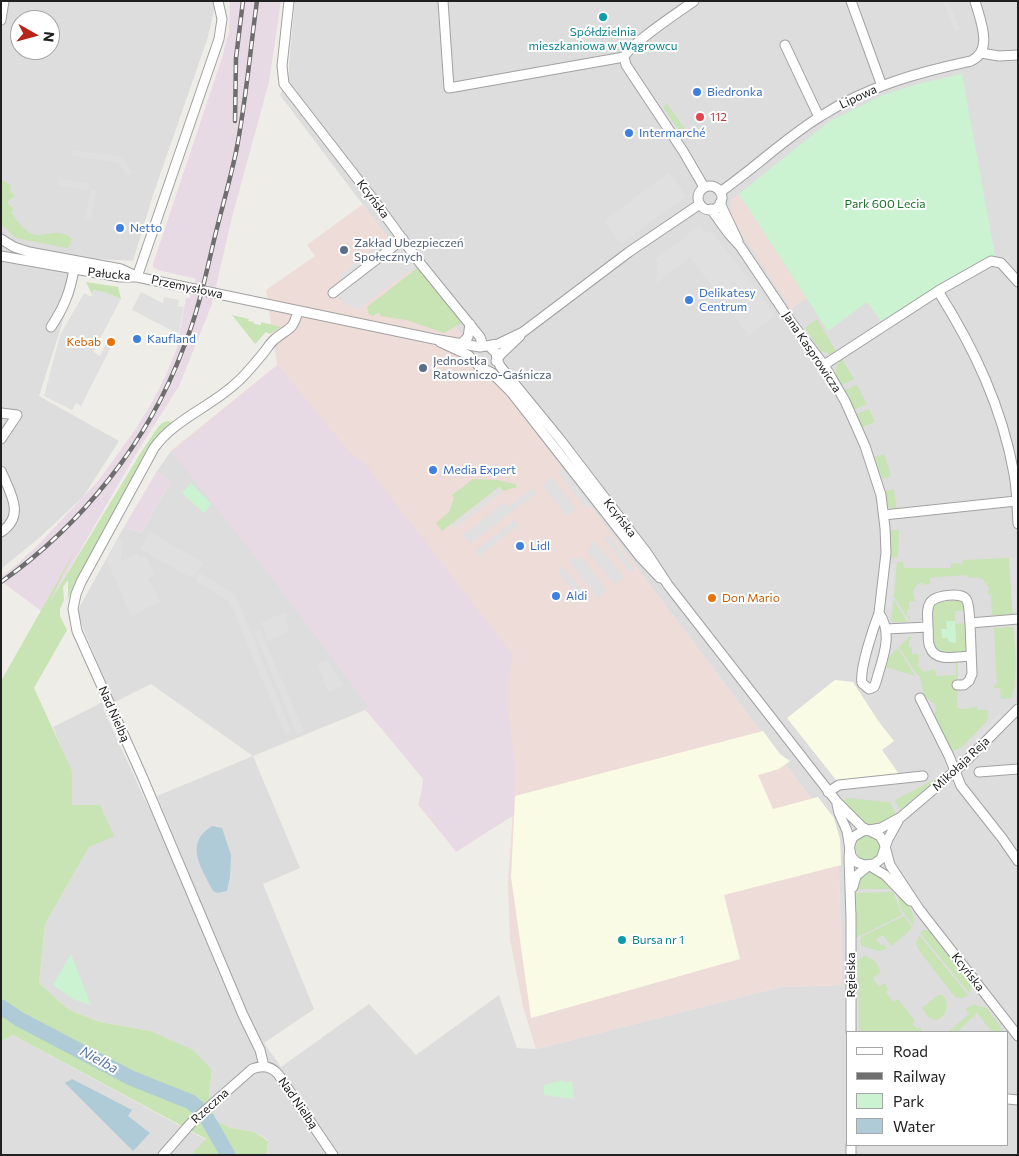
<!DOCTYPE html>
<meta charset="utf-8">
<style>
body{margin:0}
#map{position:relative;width:1019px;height:1156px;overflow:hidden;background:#efede8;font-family:Commissioner,sans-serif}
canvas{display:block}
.frame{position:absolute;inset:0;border:2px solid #202020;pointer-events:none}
.legend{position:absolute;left:846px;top:1031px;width:162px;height:115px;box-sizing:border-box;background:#fff;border:1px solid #a6a6a6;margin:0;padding:6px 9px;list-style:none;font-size:15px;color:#202020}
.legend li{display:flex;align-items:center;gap:10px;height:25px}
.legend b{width:25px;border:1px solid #a6a6a6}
.north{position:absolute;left:10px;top:10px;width:50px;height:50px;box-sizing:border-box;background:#fff;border:1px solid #a6a6a6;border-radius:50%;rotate:97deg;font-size:14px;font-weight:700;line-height:20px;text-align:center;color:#202020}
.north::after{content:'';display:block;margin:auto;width:18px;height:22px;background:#b72519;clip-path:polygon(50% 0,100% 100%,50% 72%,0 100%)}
</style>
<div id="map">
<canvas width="1019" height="1156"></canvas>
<div class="frame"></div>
<ul class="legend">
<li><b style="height:6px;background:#fff"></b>Road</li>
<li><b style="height:6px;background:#6e6e6e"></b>Railway</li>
<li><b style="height:14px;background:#cbf3d1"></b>Park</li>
<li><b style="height:14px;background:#aecbd7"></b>Water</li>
</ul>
<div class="north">N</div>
</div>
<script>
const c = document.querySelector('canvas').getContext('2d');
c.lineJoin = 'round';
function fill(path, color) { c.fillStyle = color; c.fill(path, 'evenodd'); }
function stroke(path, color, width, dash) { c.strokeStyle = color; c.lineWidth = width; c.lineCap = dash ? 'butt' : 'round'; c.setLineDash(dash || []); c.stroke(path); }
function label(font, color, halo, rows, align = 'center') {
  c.font = font + ' Commissioner,sans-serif'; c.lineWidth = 4; c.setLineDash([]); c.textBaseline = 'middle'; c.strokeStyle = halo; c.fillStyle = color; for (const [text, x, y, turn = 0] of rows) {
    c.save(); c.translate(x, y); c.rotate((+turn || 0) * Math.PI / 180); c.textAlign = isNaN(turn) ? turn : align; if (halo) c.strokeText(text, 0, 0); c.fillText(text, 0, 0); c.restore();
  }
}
const residential = new Path2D(`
 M 1,1 L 216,1 L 208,37 L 153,195 L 133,261 L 83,258 L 39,396 L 119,441 L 83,497 L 39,538 L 1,569 ZM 20,20 L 50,20 L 50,50 L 20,50 Z
 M 295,1 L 1018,1 L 1018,1155 L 266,1155 L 268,1140 L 254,1132 L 231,1128 L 216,1122 L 209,1095 L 212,1070 L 150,1031 L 100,1022 L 69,1010 L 39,983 L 45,924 L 89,847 L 72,805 L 71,771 L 53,727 L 99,704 L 111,696 L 78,615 L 80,606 L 124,527 L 141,533 L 170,483 L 170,481 L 157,471 L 172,450 L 298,608 L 371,706 L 365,710 L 253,756 L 300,868 L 263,884 L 314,1009 L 264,1043 L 281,1067 L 369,1004 L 416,1055 L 499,995 L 517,1048 L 536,1049 L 781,987 L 842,985 L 838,834 L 280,95 L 289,75 L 289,65 ZM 151,684 L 253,756 L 157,796 L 202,905 L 145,800 L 103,708 ZM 848,1032 L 1008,1032 L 1008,1145 L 848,1145 Z
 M 13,1035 L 206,1140 L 191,1155 L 1,1155 L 1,1041 Z`);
const commercial = new Path2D(`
 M 739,194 L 807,298 L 791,309 L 730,216 L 731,200 Z
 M 363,204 L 838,834 L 842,985 L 781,987 L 536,1049 L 523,1007 L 510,939 L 508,882 L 513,811 L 455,850 L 418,805 L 425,777 L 365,710 L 370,707 L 298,608 L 172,450 L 277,365 L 266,290 L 315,256 L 307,245 Z`);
const industrial = new Path2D(`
 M 230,1 L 281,1 L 269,82 L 232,217 L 212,304 L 179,386 L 136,454 L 44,613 L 1,581 L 1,577 L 15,566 L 37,546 L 99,480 L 135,430 L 151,404 L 165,377 L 177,348 L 186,298 L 190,298 L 196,279 L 158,270 L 153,267 L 153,264 L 222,58 L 229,31 Z
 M 278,365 L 350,453 L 364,463 L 513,655 L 507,683 L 508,708 L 515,765 L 514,815 L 456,852 L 420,805 L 423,779 L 366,710 L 368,706 L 255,556 L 172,452 Z
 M 157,471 L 170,481 L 170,483 L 141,533 L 124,527 Z`);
const education = new Path2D(`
 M 835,680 L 853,682 L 879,722 L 894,741 L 882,750 L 899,774 L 836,780 L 787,718 Z
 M 763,731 L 780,754 L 790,761 L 779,769 L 758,775 L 773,809 L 818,797 L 834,818 L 840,839 L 841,865 L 724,895 L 740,959 L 531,1018 L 511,877 L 515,796 Z`);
const grass = new Path2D(`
 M 667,104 L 687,132 L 682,135 L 663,107 Z
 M 1,180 L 11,185 L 10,191 L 14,196 L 7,202 L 14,210 L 11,212 C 16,219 22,229 30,233 C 44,240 59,225 71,239 L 70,245 L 67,248 L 16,238 L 1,224 Z
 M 420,266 L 463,322 L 444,333 L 406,320 L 380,316 L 380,313 L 375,314 L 374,316 L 369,315 L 367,307 Z
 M 86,282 L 118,287 L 121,299 L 107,293 L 93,290 L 92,294 Z
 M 232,315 L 249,319 L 248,321 L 254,322 L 254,324 L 261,325 L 261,322 L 281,327 L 270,334 L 266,332 L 255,344 Z
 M 817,319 L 836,351 L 832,355 L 821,351 L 805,328 Z
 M 842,359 L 854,379 L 840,386 C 835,377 833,367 842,359 Z
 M 857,385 L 867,404 L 854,410 L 843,391 Z
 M 869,409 L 875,422 L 862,427 L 856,414 Z
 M 167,421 L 173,422 C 146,440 130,485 115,513 C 101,538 87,562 73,587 L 68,600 L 68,580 L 63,587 L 64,600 L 60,609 L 60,616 L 67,630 L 34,688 L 72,771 L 72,805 L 100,805 L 114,836 L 89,847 L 45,924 L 39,983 L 69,1010 L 100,1022 L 150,1031 L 193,1050 L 212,1070 L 209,1095 L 216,1121 L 231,1128 L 254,1132 L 268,1141 L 266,1155 L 191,1155 L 206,1139 L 13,1035 L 1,1041 L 1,681 L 77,547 L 48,605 L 140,454 L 158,427 L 162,423 Z
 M 884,454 L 891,475 L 889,477 L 882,479 L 875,457 Z
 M 473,479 L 497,480 L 515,484 L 517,487 L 503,491 L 499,487 L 442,531 L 436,523 L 449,512 L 454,498 L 452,495 Z
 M 894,489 L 897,511 L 893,510 L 887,505 L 885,491 Z
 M 891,530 L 899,530 L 898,557 L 891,558 Z
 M 1009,558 L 1013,615 L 992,615 L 991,595 L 988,595 L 989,587 L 987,586 L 986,583 L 984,583 L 984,580 L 977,577 L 968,578 L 968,575 C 955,576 943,576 930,578 L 930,584 L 923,585 L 923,583 L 919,583 L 913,590 L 915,601 L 909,602 L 909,609 L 907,610 L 907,616 L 910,616 L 910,621 L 894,597 L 897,562 L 903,562 L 904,568 L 951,568 L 951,563 L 962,564 L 963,560 Z
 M 894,600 L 907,622 L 893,622 L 891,619 Z
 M 959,600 L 964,603 L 965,611 L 955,611 L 955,621 L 947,621 L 947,629 L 941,629 L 948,638 L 956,642 L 955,624 L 966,623 L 967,647 L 964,652 L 949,654 L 938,652 L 935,648 L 932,608 L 935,603 Z
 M 1014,627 C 1015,642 1018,687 1011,698 L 1001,699 L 1000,688 L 994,688 L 994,685 L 997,684 L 994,628 Z
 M 911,635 L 911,640 L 909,640 L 909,647 L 912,647 L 912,654 L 919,654 L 918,666 L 924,672 L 935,669 L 936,676 L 956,675 L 955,656 L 958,656 L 957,708 L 963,709 L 977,707 L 977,710 L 988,710 L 988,718 L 986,722 L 961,748 L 950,752 L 934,719 L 936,706 L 924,695 L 920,677 L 913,669 L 899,647 Z
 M 898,648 L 915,676 L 886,667 L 889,657 Z
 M 945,774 L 900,810 L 895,800 Z
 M 847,798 L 888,802 L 891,804 L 896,814 C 869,837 860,824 843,801 Z
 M856 848a12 12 0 1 1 24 0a12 12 0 1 1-24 0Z
 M 870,870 L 874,871 L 893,889 L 857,889 C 857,881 862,872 870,870 Z
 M 893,892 L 902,915 L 856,938 L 856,893 Z
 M 897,893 C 906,902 916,910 913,925 L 901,909 Z
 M 904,916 L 912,927 L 907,933 L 891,946 L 883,935 L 876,939 L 881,946 L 883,944 L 887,949 L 879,951 L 862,946 L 860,941 L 861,937 Z
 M 923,930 L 927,930 L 930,932 L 965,977 L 971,986 L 970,994 L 920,933 Z
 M 919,935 L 968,995 C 964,999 959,999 954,996 L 918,949 L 916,943 Z
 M 865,956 C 873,958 880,965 880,973 L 873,978 L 879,987 L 884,983 L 888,989 L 886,992 L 893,1002 L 898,999 L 915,1021 L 912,1024 L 917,1029 L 920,1027 L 922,1032 L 859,1032 L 858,960 Z
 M 938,995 L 943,995 C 950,1005 948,1017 935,1020 L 929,1018 L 922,1008 Z
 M 975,1004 L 977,1006 L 987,1008 L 1004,1032 L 992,1032 L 977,1013 L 957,1032 L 948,1032 L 969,1014 L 965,1009 Z`);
const park = new Path2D(`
 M 962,74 L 995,256 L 923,296 L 882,322 L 867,302 L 828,331 L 739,194 L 830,121 L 883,95 L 918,84 Z
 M 191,483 L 211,504 L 204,513 L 182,493 Z
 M 946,621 L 955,621 L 956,642 L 954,643 L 948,641 L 948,638 L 942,638 L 941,629 L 947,629 Z
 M 71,954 L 91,1005 L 73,999 L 53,985 Z
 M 564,1080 L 565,1083 L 572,1081 L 574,1099 L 544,1095 L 544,1085 Z`);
const parking = new Path2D(`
 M 943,1 L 949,1 L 960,30 L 955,32 Z
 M 73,150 L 121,157 L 133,172 L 128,176 L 117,162 L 72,156 Z
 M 669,172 L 686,196 L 621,244 L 604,221 Z
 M 59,179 L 90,183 L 89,190 L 58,186 Z
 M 91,189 L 97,190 L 91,220 L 85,219 Z
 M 699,226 L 703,231 L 712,232 L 776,315 L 749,336 L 690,257 L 655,284 L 658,265 L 654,260 Z
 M 401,236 L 420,263 L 357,310 L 327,292 L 341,281 L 339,276 L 380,244 L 384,248 Z
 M 93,290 L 107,293 L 121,299 L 93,352 L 100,356 L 106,344 L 111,347 L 81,406 L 76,403 L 72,410 L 44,396 L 60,335 L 84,293 L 91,297 Z
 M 141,292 L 163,303 L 164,297 L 179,300 L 178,306 L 184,307 L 179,332 L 171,330 L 132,310 Z
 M 563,469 L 591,505 L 587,509 L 558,472 Z
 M 552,477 L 576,509 L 567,516 L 542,485 Z
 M 500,487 L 503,491 L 454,529 L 451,525 Z
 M 532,488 L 536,493 L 470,544 L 463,535 L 504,502 L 508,507 Z
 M 515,520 L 519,525 L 479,556 L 475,551 Z
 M 150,532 L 203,563 L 194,579 L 140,549 Z
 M 609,535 L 635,569 L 630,573 L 604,538 Z
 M 118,538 L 123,541 L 121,561 L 138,554 L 140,558 L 146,556 L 155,575 L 149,579 L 160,601 L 131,616 L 107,561 Z
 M 595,541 L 624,578 L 615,585 L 587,551 L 592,547 L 590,544 Z
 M 580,556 L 607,590 L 598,598 L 569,561 L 573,557 L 576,559 Z
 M 1018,557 L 1018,647 L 1015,648 L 1009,558 Z
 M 889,564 L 895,564 L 891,609 L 884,608 Z
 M 563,567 L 582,591 L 577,596 L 558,571 Z
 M 199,573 L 232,592 L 239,602 L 291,731 L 285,734 L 231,606 L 226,599 L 195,581 Z
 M 286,612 L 288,616 L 285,618 L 289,631 L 268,641 L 261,622 Z
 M 877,624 L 885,636 L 872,684 L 869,686 L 863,675 Z
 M 260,629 L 304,731 L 297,734 L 254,632 Z
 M 958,656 L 971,656 L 972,674 L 958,686 Z
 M 327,660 L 344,685 L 328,692 L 317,665 Z
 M 1000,713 L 1007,720 L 978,749 L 972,740 Z`);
const water = new Path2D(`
 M 212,826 L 222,828 L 231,855 L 230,876 L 227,891 L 218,893 L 213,891 C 202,869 183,844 212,826 Z
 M 72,1079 L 132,1110 L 128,1116 L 150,1133 L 133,1151 L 65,1083 Z`);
const river = new Path2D(`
 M 1,1007 L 19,1019 L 131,1078 L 191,1102 L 199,1109
 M 208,1120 L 228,1155`);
const minor = new Path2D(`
 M 289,1 L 282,66 L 284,84 L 370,195 L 420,263 L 480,337 L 483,346
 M 443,1 L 449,88 L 624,57
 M 851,1 L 882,86
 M 1,20 L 4,1
 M 785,45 L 819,117
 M 981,53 L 999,56 L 1018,55
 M 624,57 L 626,65 L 683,151 L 704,187
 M 624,57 C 631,43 679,12 694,1
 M698 198a12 12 0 1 1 24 0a12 12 0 1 1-24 0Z
 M 720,192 C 755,168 785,138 821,116 C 866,87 919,72 971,61 C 994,50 980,20 975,1
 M 720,203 L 738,241
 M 711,209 L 729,234 L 740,246 L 791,322 L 824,365 L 845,401 L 865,446 L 881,495 L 885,528 L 886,553 L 879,613
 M 1,239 L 14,247 L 29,252 L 121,269 L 134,275
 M 1,256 L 120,277 L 137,277 L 434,339 L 480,347 L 498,344 L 523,332 L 629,252 L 700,204
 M 137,277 L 219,39 L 222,19 L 218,1
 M 938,291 C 974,348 1002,407 1014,474 C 1017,490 1017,507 1018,524
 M 333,293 L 403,239
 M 51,327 C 64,307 70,293 74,269
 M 440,342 L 468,355 L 480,367 L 492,373 L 511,392 L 641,558 L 660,578
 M 461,344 L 468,337 L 470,324
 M 489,346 L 496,353 L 497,359 L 500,366 L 559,438 L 647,553 L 668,585 L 837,802 L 862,827 L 880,836 L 884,843 L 890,865 L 919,909 L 1018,1036
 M 496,361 L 501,354 L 520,336
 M 824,365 L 938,291 L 991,261 L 1001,263 L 1018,282
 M 1,413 L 17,415 L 1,439
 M 1,471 C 10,492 26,516 1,532
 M 884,515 L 1016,501
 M 879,613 C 894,635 882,659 876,682 L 874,687 L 869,689 L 862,683 C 859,670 874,626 879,613 Z
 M 928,627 C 928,619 926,609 930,603 C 934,595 961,592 966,599 C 970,605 969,617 970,623
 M 886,629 L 928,627 C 929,633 927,641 930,647 C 935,663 958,656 971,656
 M 957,685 L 964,685 L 969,681 L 972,674 L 970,623 L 1018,619
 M 920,698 L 949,756 L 961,786 L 1002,838 L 1018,861
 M 979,772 L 1018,769
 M 828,792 L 839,785 L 923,776
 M 837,804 L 839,813 L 847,831 L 851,856 L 856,862 L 864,865 L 874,864 L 881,859 L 888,839 L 898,821
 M 870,866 L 885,875 L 910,901
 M 853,887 L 856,876 L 868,866
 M 851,918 L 849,858 L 850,844 L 853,837 L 863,831 L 881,828 L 901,817 L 962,765 L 1018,709
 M 851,1032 L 851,913
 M 264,1066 L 260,1050 L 243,1015 L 142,776 L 77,631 L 73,609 L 76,594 L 81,582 L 154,448 C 174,420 208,408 234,385 C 246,375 255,363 265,351 C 268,347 271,342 275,339 C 288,328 293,331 298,311
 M 1008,1099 L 1018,1100
 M 851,1145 L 851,1155
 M 163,1155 L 192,1122 L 252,1069 C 262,1065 271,1066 278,1074 L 333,1155`);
const rail = new Path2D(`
 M 235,121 L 236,58 L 243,1
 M 1,582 C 82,525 148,442 183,349 C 198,313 206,274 215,236 C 222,208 230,180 236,152 C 246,102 250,51 257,1`);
const markers = [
 [603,17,5,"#0f9aa8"],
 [697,92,5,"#3f7fe0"],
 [700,117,5,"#e0444e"],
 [629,133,5,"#3f7fe0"],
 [120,228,5,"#3f7fe0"],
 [344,250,5,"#5c6f8a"],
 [689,300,5,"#3f7fe0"],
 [137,339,5,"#3f7fe0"],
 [111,342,5,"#e8710a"],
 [423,368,5,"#5c6f8a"],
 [433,470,5,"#3f7fe0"],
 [520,546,5,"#3f7fe0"],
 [556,596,5,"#3f7fe0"],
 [712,598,5,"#e8710a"],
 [622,940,5,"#0f9aa8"]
];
const cultureNames = [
 ["Spółdzielnia",603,32],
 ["mieszkaniowa w Wągrowcu",603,46],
 ["Bursa nr 1",632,940,"left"]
];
const shopNames = [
 ["Biedronka",707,92],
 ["Intermarché",639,133],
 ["Netto",130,228],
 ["Delikatesy",699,293],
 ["Centrum",699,307],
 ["Kaufland",147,339],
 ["Media Expert",443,470],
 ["Lidl",530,546],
 ["Aldi",566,596]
];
const streetNames = [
 ["Lipowa",858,97,-25],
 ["Kcyńska",373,199,53],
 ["Pałucka",109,274,6],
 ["Przemysłowa",187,287,12],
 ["Jana Kasprowicza",812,352,56],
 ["Kcyńska",620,518,52],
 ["Nad Nielbą",114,714,66],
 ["Mikołaja Reja",961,764,-43],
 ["Kcyńska",968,972,52],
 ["Rgielska",851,975,-90],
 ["Nad Nielbą",298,1103,55],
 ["Rzeczna",210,1106,-42]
];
const healthNames = [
 ["112",710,117]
];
const parkNames = [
 ["Park 600 Lecia",885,204]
];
const serviceNames = [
 ["Zakład Ubezpieczeń",354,243],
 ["Społecznych",354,257],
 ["Jednostka",433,361],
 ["Ratowniczo-Gaśnicza",433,375]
];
const foodNames = [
 ["Kebab",101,342],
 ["Don Mario",722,598,"left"]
];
const waterNames = [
 ["Nielba",99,1060,29]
];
fill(residential, '#dedddd');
fill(commercial, '#eedcd9');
fill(industrial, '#e8dae4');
fill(education, '#fafbe5');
fill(grass, '#c8e3b4');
fill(park, '#cbf3d1');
fill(parking, '#e0e0e0');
fill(water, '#aecbd7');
stroke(river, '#aecbd7', 15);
stroke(minor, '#a1a1a1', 11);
stroke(minor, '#fff', 9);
stroke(rail, '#6e6e6e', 4.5);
stroke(rail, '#fff', 2.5, [8]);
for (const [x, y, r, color] of markers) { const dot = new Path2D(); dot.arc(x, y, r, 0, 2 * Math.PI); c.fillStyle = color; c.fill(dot); stroke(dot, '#fff', 2); }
label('12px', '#0d838f', '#fff', cultureNames);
label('12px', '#366cbe', '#fff', shopNames, 'left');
label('12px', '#202020', '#fff', streetNames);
label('12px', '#be3a42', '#fff', healthNames, 'left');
label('12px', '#1a7228', '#fff', parkNames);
label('12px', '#4e5e75', '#fff', serviceNames, 'left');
label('12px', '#c56008', '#fff', foodNames, 'right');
label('italic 14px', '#5878a5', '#fff', waterNames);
</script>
